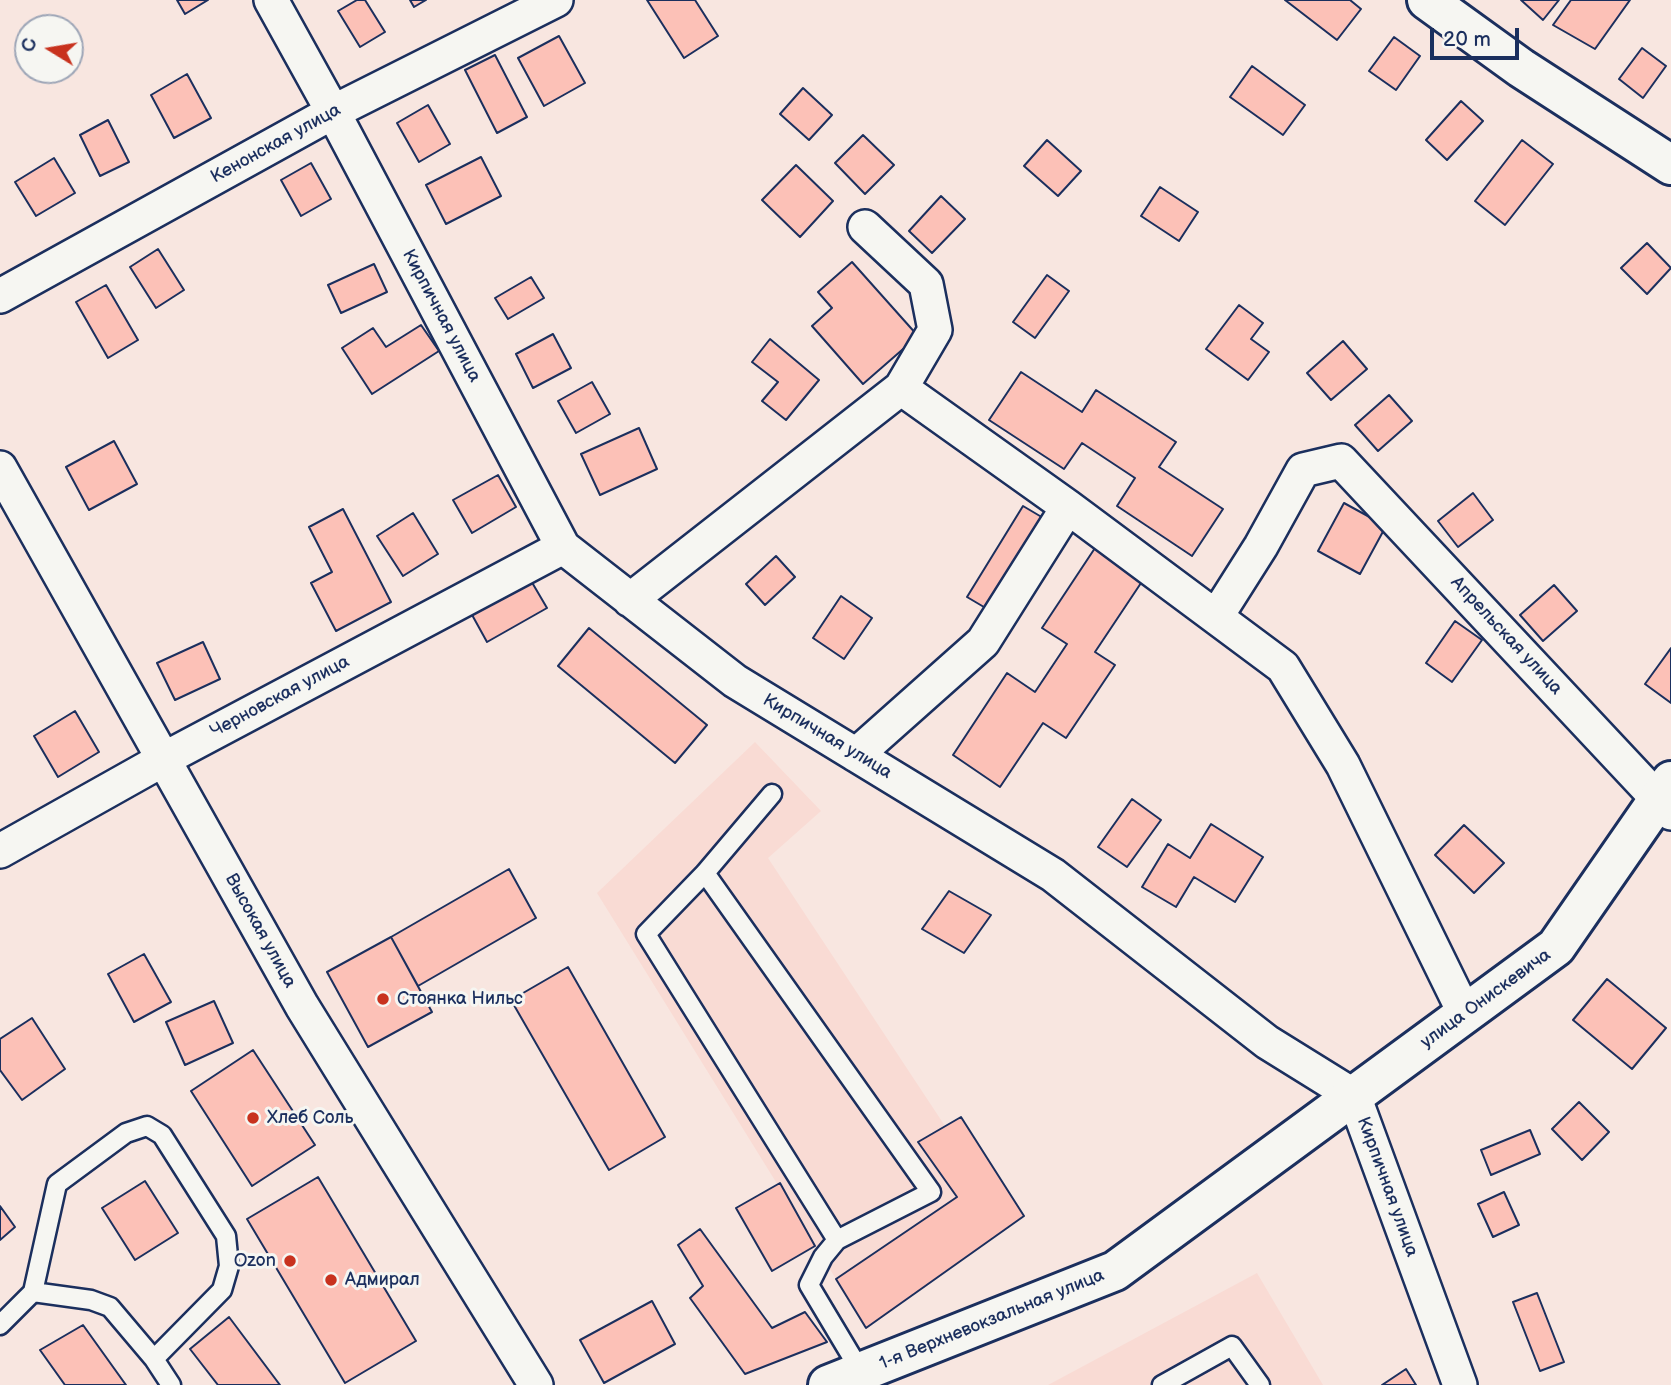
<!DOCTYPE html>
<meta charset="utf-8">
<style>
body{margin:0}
#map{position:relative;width:1671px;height:1385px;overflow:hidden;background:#f8e6e0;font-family:"Balsamiq Sans",sans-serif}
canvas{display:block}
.north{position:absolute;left:14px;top:14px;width:70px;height:70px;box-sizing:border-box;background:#f6f6f2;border:2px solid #9ea6b7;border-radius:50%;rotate:281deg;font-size:19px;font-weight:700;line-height:28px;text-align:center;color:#1b2f5e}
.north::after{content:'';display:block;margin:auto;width:24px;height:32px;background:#c8321e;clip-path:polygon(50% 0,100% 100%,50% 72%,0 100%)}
.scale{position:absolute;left:1430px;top:28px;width:89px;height:32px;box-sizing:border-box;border:4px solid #1b2f5e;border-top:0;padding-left:9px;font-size:21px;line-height:24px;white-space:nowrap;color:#1b2f5e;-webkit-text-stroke:5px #f6f6f2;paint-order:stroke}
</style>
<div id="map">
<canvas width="1671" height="1385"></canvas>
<div class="north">С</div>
<div class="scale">20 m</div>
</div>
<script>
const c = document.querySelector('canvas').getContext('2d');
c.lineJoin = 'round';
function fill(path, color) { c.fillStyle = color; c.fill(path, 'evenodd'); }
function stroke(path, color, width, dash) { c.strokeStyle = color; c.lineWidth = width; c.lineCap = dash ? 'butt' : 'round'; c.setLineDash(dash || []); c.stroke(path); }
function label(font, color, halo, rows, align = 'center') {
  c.font = font + ' "Balsamiq Sans",sans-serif'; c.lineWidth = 6; c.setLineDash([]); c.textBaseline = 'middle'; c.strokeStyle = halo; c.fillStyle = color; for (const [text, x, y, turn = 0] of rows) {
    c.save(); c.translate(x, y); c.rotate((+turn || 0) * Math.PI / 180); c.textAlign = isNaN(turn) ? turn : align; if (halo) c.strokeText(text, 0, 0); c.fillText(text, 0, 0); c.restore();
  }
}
const built = new Path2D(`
 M 755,742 L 821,811 L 768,858 L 945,1126 L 918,1142 L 957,1197 L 836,1279 L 597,893 Z
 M 1257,1273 L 1323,1385 L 1048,1385 Z`);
const building = new Path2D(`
 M 177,0 L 208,0 L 185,14 Z
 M 357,0 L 365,0 L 385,32 L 360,47 L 338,11 Z
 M 410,0 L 426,0 L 414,7 Z
 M 647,0 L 695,0 L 718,36 L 684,58 Z
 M 1285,0 L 1350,0 L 1361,9 L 1337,40 Z
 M 1521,0 L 1559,0 L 1543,20 Z
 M 1571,0 L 1630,0 L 1595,49 L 1553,25 Z
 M 559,36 L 585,83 L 544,106 L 518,58 Z
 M 1394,37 L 1420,56 L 1396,90 L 1369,71 Z
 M 1642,48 L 1666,66 L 1643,98 L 1619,79 Z
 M 495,55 L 527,117 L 497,133 L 465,70 Z
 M 1252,66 L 1305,105 L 1283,135 L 1230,97 Z
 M 187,74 L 211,118 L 174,138 L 151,95 Z
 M 803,88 L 832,115 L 809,140 L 780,114 Z
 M 1461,101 L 1483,121 L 1447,160 L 1426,140 Z
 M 428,105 L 450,144 L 419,162 L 397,123 Z
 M 108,120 L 129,162 L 100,176 L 80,135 Z
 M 863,135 L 894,165 L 865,194 L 835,163 Z
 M 1047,140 L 1081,171 L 1058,196 L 1024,166 Z
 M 1522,140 L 1553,164 L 1505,225 L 1475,201 Z
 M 481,157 L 501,196 L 446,224 L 426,185 Z
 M 54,158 L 75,193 L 36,216 L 15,182 Z
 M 311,163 L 331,199 L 301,216 L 281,180 Z
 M 796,165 L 833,201 L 800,237 L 762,200 Z
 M 1160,187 L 1198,212 L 1179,241 L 1141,216 Z
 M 941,196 L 965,219 L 932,253 L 909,231 Z
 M 1647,243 L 1671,268 L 1647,294 L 1621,268 Z
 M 158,249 L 184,290 L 156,308 L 130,267 Z
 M 852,262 L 918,336 L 863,384 L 812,326 L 832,308 L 818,292 Z
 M 374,264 L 387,292 L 341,313 L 328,285 Z
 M 1047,275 L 1069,291 L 1035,338 L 1013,322 Z
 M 531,277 L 544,298 L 508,319 L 495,298 Z
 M 106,285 L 138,340 L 108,358 L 76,302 Z
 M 1239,305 L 1263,323 L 1251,339 L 1269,352 L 1248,380 L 1206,349 Z
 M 421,325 L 439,351 L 372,394 L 342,348 L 373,328 L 386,347 Z
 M 553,334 L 571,368 L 533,388 L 516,354 Z
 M 770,339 L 819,380 L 786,420 L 762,401 L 778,382 L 752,362 Z
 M 1343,341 L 1367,369 L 1331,400 L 1307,373 Z
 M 1021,372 L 1082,412 L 1096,390 L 1176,442 L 1159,467 L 1223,509 L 1192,556 L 1117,506 L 1135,478 L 1082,443 L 1064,469 L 989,420 Z
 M 592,382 L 610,414 L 576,433 L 558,401 Z
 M 1389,395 L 1412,421 L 1378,451 L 1355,425 Z
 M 639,428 L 657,469 L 600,495 L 581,454 Z
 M 114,441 L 137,484 L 89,510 L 66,467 Z
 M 498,475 L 516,507 L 472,533 L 453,500 Z
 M 1473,493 L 1493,520 L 1458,547 L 1438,521 Z
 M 1344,503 L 1386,526 L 1360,574 L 1318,551 Z
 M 1023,506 L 1045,519 L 989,610 L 967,597 Z
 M 343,509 L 391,602 L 336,631 L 311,583 L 332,572 L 309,527 Z
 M 413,513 L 438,554 L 403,576 L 377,536 Z
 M 1097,545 L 1145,577 L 1095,652 L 1115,665 L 1066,738 L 1043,723 L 1000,787 L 953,755 L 1007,673 L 1035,692 L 1067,644 L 1042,628 Z
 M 776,556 L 795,577 L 765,605 L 746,584 Z
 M 530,579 L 547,608 L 487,642 L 471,613 Z
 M 1554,585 L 1577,611 L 1543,641 L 1520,615 Z
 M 841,596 L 872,618 L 844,659 L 813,638 Z
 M 1455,621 L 1482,640 L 1452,682 L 1426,663 Z
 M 589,628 L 707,725 L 675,763 L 558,666 Z
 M 203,642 L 220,679 L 175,700 L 157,663 Z
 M 1671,648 L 1671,703 L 1645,684 Z
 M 75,711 L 99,752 L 58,777 L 34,736 Z
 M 1132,799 L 1161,820 L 1127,867 L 1098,847 Z
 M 1211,824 L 1263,857 L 1235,902 L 1194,877 L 1176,907 L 1142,887 L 1168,844 L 1190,858 Z
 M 1464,825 L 1504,863 L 1474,893 L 1435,855 Z
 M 509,869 L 536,918 L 418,986 L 391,937 Z
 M 949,891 L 991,915 L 964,953 L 922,929 Z
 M 391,937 L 432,1012 L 368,1047 L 327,972 Z
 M 144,954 L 171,1002 L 134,1022 L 108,974 Z
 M 568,967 L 665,1137 L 609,1170 L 511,1000 Z
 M 1607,979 L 1666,1028 L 1632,1069 L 1573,1020 Z
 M 214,1001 L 233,1043 L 185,1065 L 166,1022 Z
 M 32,1018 L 65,1069 L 22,1100 L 0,1070 L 0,1039 Z
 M 253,1050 L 315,1145 L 252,1186 L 191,1091 Z
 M 1579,1102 L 1609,1132 L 1582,1160 L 1552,1129 Z
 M 961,1117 L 1024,1216 L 866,1328 L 836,1279 L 957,1197 L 918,1142 Z
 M 1530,1130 L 1540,1154 L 1491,1175 L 1481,1150 Z
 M 318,1177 L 416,1341 L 345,1383 L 247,1219 Z
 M 145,1181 L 178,1233 L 135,1260 L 102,1208 Z
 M 780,1183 L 815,1246 L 772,1271 L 736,1208 Z
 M 1504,1192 L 1519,1225 L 1493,1237 L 1478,1204 Z
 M 0,1206 L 15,1227 L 0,1240 Z
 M 700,1229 L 772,1328 L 805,1312 L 827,1342 L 745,1374 L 690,1298 L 703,1286 L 678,1245 Z
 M 1537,1293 L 1564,1362 L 1540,1371 L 1513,1302 Z
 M 652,1301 L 675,1344 L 604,1383 L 580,1340 Z
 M 229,1317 L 280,1385 L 218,1385 L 190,1349 Z
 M 83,1325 L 126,1385 L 65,1385 L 40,1350 Z
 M 1406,1369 L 1416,1385 L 1382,1385 Z`);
const lane = new Path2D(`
 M 772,794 L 705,873 L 646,934 L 837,1240 L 823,1257 L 809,1285 L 861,1372
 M 705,873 L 931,1192 L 837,1240
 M 33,1292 L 57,1184 L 126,1133 L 147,1126 L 162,1135 L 226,1236 L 229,1266 L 222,1290 L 154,1359
 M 0,1325 L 33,1292 L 91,1300 L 110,1307 L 154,1359 L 171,1385
 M 1162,1385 L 1232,1346 L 1260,1385`);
const street = new Path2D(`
 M 271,0 L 333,112 L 563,547 L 735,681 L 1053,875 L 1267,1042 L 1354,1096 L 1460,1385
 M 0,296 L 333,112 L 556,0
 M 901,388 L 1068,507 L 1283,667 L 1343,765 L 1465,1014
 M 0,468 L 302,1006 L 536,1385
 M 630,600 L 901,388 L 935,330 L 926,284 L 865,227
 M 1216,617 L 1261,546 L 1303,470 L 1341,461 L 1671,813
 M 856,755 L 983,642 L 1068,507
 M 0,851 L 164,759 L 563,547`);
const secondary = new Path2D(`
 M 1427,0 L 1521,68 L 1671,165
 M 828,1385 L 1115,1271 L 1556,947 L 1671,781`);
const markers = [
 [383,999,7,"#c8321e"],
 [253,1118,7,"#c8321e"],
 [290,1261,7,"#c8321e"],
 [331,1280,7,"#c8321e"]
];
const streetNames = [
 ["Кенонская улица",276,144,-29],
 ["Кирпичная улица",441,316,62],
 ["Апрельская улица",1506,636,47],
 ["Черновская улица",280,697,-28],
 ["Кирпичная улица",827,737,31],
 ["Высокая улица",260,931,61],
 ["улица Онискевича",1486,999,-36],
 ["Кирпичная улица",1387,1187,70],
 ["1-я Верхневокзальная улица",992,1320,-22]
];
const poiNames = [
 ["Стоянка Нильс",397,999],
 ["Хлеб Соль",267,1118],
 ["Ozon",276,1261,"right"],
 ["Адмирал",345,1280]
];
fill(built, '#f9dbd4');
fill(building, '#fcc1b7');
stroke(building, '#1b2f5e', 2);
stroke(lane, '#1b2f5e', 23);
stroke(street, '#1b2f5e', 38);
stroke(secondary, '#1b2f5e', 44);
stroke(lane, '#f6f6f2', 18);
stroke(street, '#f6f6f2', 33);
stroke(secondary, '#f6f6f2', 38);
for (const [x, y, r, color] of markers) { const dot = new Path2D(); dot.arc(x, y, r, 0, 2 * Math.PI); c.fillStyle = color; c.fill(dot); stroke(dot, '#f6f6f2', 2.5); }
label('18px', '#1b2f5e', '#f6f6f2', streetNames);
label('18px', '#1b2f5e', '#f6f6f2', poiNames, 'left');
</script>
